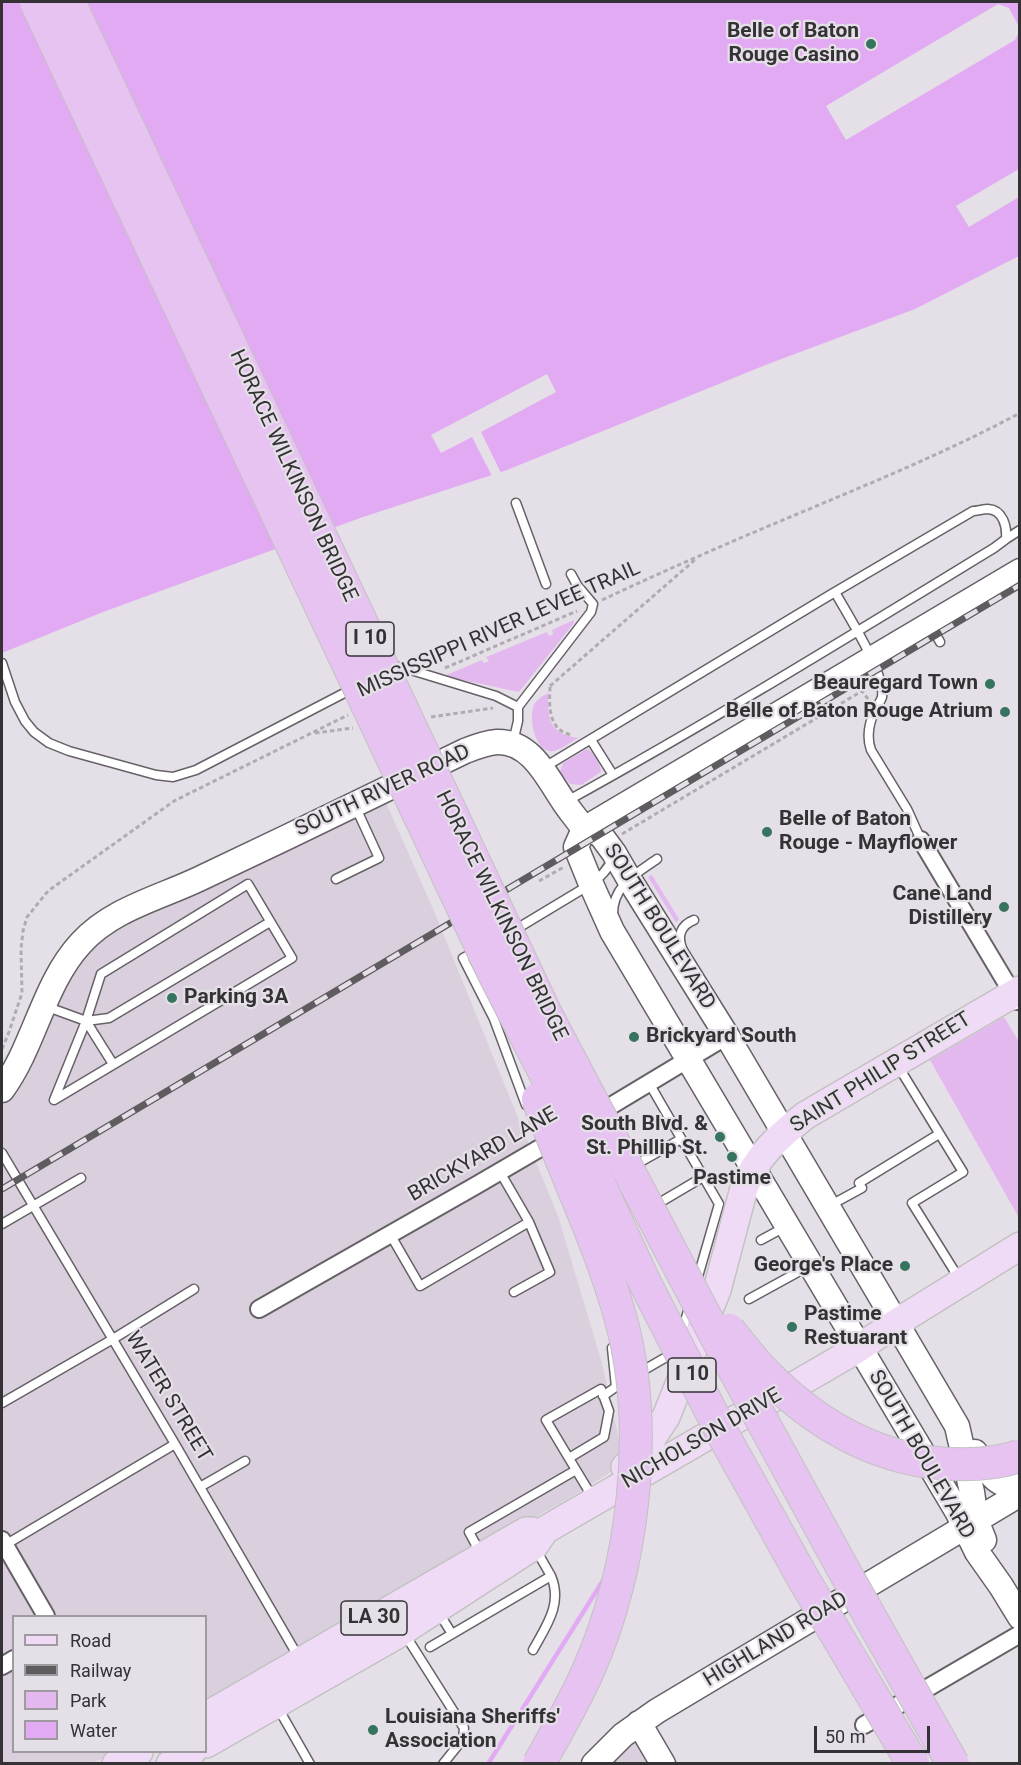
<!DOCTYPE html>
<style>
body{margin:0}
#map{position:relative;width:1021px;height:1765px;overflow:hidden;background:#e5e0e7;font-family:Roboto,sans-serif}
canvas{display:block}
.frame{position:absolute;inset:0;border:3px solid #343235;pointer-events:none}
.legend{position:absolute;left:12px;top:1615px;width:195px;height:138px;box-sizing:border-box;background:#e5e0e7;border:2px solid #9e9aa0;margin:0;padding:8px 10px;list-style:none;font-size:18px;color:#343235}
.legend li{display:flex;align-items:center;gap:12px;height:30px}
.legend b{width:30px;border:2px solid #9e9aa0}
.scale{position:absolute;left:814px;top:1726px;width:116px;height:27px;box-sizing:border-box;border:3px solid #343235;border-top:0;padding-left:8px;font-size:18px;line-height:21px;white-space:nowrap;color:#343235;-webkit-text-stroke:4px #e5e0e7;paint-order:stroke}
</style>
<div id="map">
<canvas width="1021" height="1765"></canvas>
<div class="frame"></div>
<ul class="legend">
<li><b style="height:8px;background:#f0dbf7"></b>Road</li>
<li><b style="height:8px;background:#5f5c60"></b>Railway</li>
<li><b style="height:16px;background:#e3b8ef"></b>Park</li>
<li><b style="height:16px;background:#e2aaf3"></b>Water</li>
</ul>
<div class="scale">50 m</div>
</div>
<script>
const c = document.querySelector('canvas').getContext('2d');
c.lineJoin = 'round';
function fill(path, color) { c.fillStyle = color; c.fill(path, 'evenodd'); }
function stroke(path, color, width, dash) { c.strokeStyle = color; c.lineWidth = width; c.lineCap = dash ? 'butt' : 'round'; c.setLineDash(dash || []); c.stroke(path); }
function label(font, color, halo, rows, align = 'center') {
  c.font = font + ' Roboto,sans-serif'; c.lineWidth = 4.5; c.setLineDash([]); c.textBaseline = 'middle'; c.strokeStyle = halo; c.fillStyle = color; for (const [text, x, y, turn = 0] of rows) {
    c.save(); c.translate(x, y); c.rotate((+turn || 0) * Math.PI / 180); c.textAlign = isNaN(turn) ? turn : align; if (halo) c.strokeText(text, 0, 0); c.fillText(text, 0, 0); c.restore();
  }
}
const built = new Path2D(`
 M 384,798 L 434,911 L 558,1216 L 602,1363 L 624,1462 L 608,1474 L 569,1498 L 206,1704 L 206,1616 L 14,1616 L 14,1752 L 116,1752 L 92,1763 L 2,1763 L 2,1102 L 62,986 L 103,934 Z
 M 634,1741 L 648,1763 L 608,1764 Z`);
const green = new Path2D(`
 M 574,620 L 574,623 L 519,692 L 444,676 L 482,660 L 484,663 L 489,661 L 486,657 L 547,632 L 549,636 L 553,634 L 552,630 Z
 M 548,693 C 548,719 548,733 578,738 C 571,742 561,750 553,751 C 535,754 528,717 534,705 C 537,699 543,696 548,693 Z
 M 587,749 C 594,752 601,765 601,772 L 581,785 L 570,784 L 560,772 L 563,763 Z
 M 652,875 L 679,919 L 677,922 L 675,921 L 648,877 Z
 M 1004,1017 L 1019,1042 L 1019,1218 L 930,1060 Z`);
const water = new Path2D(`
 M 2,2 L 1019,2 L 1019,256 L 915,309 L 768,364 L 507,470 L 363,517 L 103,612 L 2,653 Z`);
const pier = new Path2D(`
 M 998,4 L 1009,8 L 1019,27 L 1019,32 L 1015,40 L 846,140 L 826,106 Z
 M 1019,169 L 1019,197 L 969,227 L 956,206 Z
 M 547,374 L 556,392 L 481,432 L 502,475 L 493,478 L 472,437 L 441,453 L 431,435 Z`);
const stream = new Path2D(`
 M 488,1764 L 604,1579`);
const path = new Path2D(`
 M 602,600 C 666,570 730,542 795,515 C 871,483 947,452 1020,413
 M 445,668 L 577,611
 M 550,686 L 697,558
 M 550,687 C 549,706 548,732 573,735
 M 431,717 L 493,708
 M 315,733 L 353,728
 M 622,834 L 862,691 L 868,699
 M 539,881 L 564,867
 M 2,1049 L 9,1032 L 22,993 L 21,949 L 23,931 L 27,917 L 48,891 L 174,801 L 348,715`);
const lane = new Path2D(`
 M 516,503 L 546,584
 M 1006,539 L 1020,530
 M 931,626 L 940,642
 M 2,663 L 15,702 L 25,721 L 34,732 L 49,743 L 69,751 L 156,775 L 173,777 L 196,770 L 352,689
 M 390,669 L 400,667 L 411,670 L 496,696 L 518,707
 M 591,740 L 613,775
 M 513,742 L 518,721 L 518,707 L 591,612 L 593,604 L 577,585 L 571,574
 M 543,768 L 835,592
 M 567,801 C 712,721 853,634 994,548 L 1006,539 C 1007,526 1003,510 988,509 C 983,509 977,511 973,511 L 835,592 C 847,614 886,674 882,697 C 881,701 877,706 875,710 C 869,723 866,736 871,750 L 907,809 L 921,840
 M 336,879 L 379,858 L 356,808
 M 613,914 C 613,885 636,874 657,859
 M 513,931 L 591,884 C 600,877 608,870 612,859
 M 682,948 C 677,936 681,925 694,920
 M 478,950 L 463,958 L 494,1019 L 526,1105
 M 45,1006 L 86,1021 L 54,1100 L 292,958 L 248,884 L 101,974 L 86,1021 L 113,1064
 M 86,1021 L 109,1018 L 270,922
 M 898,1066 L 963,1172 L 912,1203 L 960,1280
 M 649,1083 L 719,1204 L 697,1280
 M 2,1153 L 175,1444 L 299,1658
 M 603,1183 L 681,1139
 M 654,1206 L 703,1177
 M 829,1206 L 862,1188 L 859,1183 L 939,1134
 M 2,1224 L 81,1178
 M 390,1234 L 420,1286 L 529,1222 L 500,1172
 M 761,1240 L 785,1227
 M 514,1292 L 550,1272 L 529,1222
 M 749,1299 L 809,1266
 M 681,1335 L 690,1304
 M 612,1348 L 616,1387
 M 637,1374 L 675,1352
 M 603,1396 L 620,1384
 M 2,1403 L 113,1339 L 194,1289
 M 569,1458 L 604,1437 L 609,1411 L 601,1389 L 546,1420 L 576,1470
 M 200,1487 L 245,1461
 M 5,1545 L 175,1444
 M 481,1554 L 469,1532 L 576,1470 L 593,1498
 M 439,1613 L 452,1634
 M 404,1633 L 464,1728 L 463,1739 L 443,1764
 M 430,1647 L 551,1576 L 535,1548
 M 533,1650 C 546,1626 563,1604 551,1576
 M 278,1708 L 310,1764`);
const street = new Path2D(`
 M 921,840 L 1017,1001
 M 594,1116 L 727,1036
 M 259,1309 L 475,1186 L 559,1137
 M 2,1540 L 46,1616
 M 2,1666 L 14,1659
 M 864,1725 L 1020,1634`);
const secondary = new Path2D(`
 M 584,829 L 576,847 L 591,884 L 612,931 L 957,1511 L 977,1552 L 1001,1586 L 1020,1617
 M 584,829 L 600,834 L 614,853 L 629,879 L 727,1036 L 957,1426 L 972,1492 L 976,1520 L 984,1540
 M 584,829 L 1020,571
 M 2,1090 C 35,1045 43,984 81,943 C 112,909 159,898 199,879 C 288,837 377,794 465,751 C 475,747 486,743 497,742 C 530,741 546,775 562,799 C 568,809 577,819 584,829
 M 975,1452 C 987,1469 996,1491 1020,1483
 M 639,1723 L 663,1764
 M 594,1764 L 623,1735 L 657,1711 L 1020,1494`);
const primary = new Path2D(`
 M 625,1467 L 646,1447 L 666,1417 L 717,1290 L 744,1188 C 756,1156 780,1135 806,1115 L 1020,990
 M 206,1716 L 526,1531 L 532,1531
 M 206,1744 L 395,1636 L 534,1546 L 545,1530 L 859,1348 L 896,1323 L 1020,1246
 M 116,1764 L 139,1752
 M 170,1764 L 192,1752`);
const rail = new Path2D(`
 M 2,1189 L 1020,585`);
const highwayBridge = new Path2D(`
 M 36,2 L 494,974 L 572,1126 L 646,1285 L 721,1431 L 804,1580 L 913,1764
 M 69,2 L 546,1014 L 712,1329 L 842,1567 L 953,1764
 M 538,1099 C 564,1172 599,1241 620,1316 C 651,1426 634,1567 588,1671 C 574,1703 556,1733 539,1764
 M 729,1330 C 741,1345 753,1361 767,1375 C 812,1420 866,1453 929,1462 C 960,1466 990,1466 1020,1456`);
const markers = [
 [871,44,6,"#37745f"],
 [990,684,6,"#37745f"],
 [1005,712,6,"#37745f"],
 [767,832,6,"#37745f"],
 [1004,907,6,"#37745f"],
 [172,998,6,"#37745f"],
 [634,1037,6,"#37745f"],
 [720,1137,6,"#37745f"],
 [732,1157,6,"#37745f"],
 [905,1266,6,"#37745f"],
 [792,1327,6,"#37745f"],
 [373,1730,6,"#37745f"]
];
const shields = [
 [370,639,48],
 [692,1375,48],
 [374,1618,66]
];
const shieldNames = [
 ["I 10",370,639],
 ["I 10",692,1375],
 ["LA 30",374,1618]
];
const poiNames = [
 ["Belle of Baton",859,32],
 ["Rouge Casino",859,56],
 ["Beauregard Town",978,684],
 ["Belle of Baton Rouge Atrium",993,712],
 ["Belle of Baton",779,820,"left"],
 ["Rouge - Mayflower",779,844,"left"],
 ["Cane Land",992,895],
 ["Distillery",992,919],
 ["Parking 3A",184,998,"left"],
 ["Brickyard South",646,1037,"left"],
 ["South Blvd. &",708,1125],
 ["St. Phillip St.",708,1149],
 ["Pastime",732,1179,"center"],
 ["George's Place",893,1266],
 ["Pastime",804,1315,"left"],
 ["Restuarant",804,1339,"left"],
 ["Louisiana Sheriffs'",385,1718,"left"],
 ["Association",385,1742,"left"]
];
const streetNames = [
 ["HORACE WILKINSON BRIDGE",293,476,65],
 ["MISSISSIPPI RIVER LEVEE TRAIL",499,630,-24],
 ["SOUTH RIVER ROAD",383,791,-25],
 ["HORACE WILKINSON BRIDGE",501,916,64],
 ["SOUTH BOULEVARD",659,927,58],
 ["SAINT PHILIP STREET",881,1073,-32],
 ["BRICKYARD LANE",483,1155,-30],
 ["WATER STREET",168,1397,59],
 ["NICHOLSON DRIVE",702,1439,-30],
 ["SOUTH BOULEVARD",921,1455,60],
 ["HIGHLAND ROAD",776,1640,-31]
];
fill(built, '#dad0dd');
fill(green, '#e3b8ef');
fill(water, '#e2aaf3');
fill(pier, '#e5e0e7');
stroke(stream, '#e2aaf3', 4.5);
stroke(lane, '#666167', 11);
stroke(street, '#666167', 20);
stroke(secondary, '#666167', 27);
stroke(primary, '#c2c2c2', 30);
stroke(path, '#b0acb2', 3, [4.5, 3]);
stroke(lane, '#fff', 8);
stroke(street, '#fff', 16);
stroke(secondary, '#fff', 24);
stroke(primary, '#f0dbf7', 27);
stroke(rail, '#5f5c60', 7);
stroke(rail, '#e5e0e7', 4.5, [14]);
stroke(highwayBridge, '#c2c2c2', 34, []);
stroke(highwayBridge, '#e6c3f1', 32);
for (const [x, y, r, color] of markers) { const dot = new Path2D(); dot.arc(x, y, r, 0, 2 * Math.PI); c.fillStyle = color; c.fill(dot); stroke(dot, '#e5e0e7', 2); }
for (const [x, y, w] of shields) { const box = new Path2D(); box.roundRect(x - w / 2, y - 17, w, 34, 4.5); c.fillStyle = '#e5e0e7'; c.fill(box); stroke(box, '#343235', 1.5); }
label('bold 20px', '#343235', null, shieldNames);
label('bold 21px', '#343235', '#e5e0e7', poiNames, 'right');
label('21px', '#343235', '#e5e0e7', streetNames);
</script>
